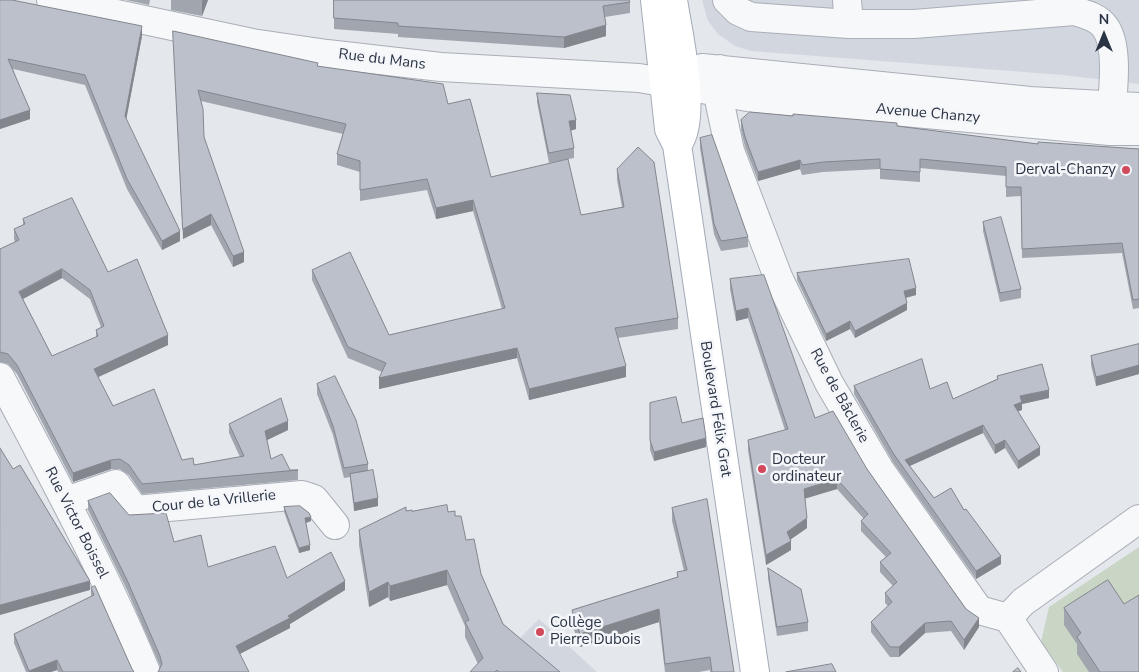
<!DOCTYPE html>
<meta charset="utf-8">
<style>
body{margin:0}
#map{position:relative;width:1139px;height:672px;overflow:hidden;background:#e4e7ec;font-family:"Nunito Sans",sans-serif}
canvas{display:block}
.north{position:absolute;left:1079px;top:10px;width:50px;height:50px;-webkit-text-stroke:4px #f4f6f9;paint-order:stroke;rotate:0deg;font-size:14px;font-weight:700;line-height:20px;text-align:center;color:#2b3445}
.north::after{content:'';display:block;margin:auto;width:18px;height:22px;background:#2b3445;clip-path:polygon(50% 0,100% 100%,50% 72%,0 100%)}
</style>
<div id="map">
<canvas width="1139" height="672"></canvas>
<div class="north">N</div>
</div>
<script>
const c = document.querySelector('canvas').getContext('2d');
c.lineJoin = 'round';
function fill(path, color) { c.fillStyle = color; c.fill(path, 'evenodd'); }
function stroke(path, color, width, dash) { c.strokeStyle = color; c.lineWidth = width; c.lineCap = dash ? 'butt' : 'round'; c.setLineDash(dash || []); c.stroke(path); }
function label(font, color, halo, rows, align = 'center') {
  c.font = font + ' "Nunito Sans",sans-serif'; c.lineWidth = 5; c.setLineDash([]); c.textBaseline = 'middle'; c.strokeStyle = halo; c.fillStyle = color; for (const [text, x, y, turn = 0] of rows) {
    c.save(); c.translate(x, y); c.rotate((+turn || 0) * Math.PI / 180); c.textAlign = isNaN(turn) ? turn : align; if (halo) c.strokeText(text, 0, 0); c.fillText(text, 0, 0); c.restore();
  }
}
const built = new Path2D(`
 M 702,0 L 1139,0 L 1139,84 L 1063,75 L 751,51 L 735,46 L 718,34 L 708,21 Z
 M 539,619 L 597,672 L 486,672 Z`);
const green = new Path2D(`
 M 1139,547 L 1139,672 L 1063,672 L 1041,642 L 1049,607 Z`);
const minor = new Path2D(`
 M 51,0 L 252,43 L 327,54 L 441,67 L 639,78 L 753,98 L 1110,131 L 1139,131
 M 727,0 L 738,11 L 751,17 L 849,24 L 914,24 L 1074,11 C 1085,14 1098,17 1105,27 C 1121,49 1111,104 1110,131
 M 847,0 L 849,24
 M 702,68 L 1030,101 L 1139,107
 M 720,69 L 717,90 L 730,151 L 778,277 L 829,383 L 880,470 L 979,610 L 1008,618 L 1044,672
 M 0,377 C 51,474 104,570 146,672
 M 66,501 L 116,484 L 135,510 L 302,495 L 314,499 L 335,525
 M 1008,618 L 1023,602 L 1139,519`);
const major = new Path2D(`
 M 655,0 L 669,129 L 677,145 L 755,672
 M 673,0 C 678,33 697,114 679,142`);
const wall = new Path2D(`
 M 0,0 L 142,36 L 126,119 L 180,241 L 162,250 L 127,189 L 85,85 L 13,69 L 30,119 L 0,129 Z
 M 126,0 L 150,0 L 149,5 Z
 M 171,0 L 208,0 L 202,16 L 171,10 Z
 M 334,0 L 630,2 L 630,13 L 605,17 L 606,36 L 564,48 L 398,37 L 398,34 L 334,29 Z
 M 173,31 L 318,66 L 448,104 L 491,177 L 581,215 L 622,207 L 617,180 L 617,169 L 678,318 L 678,329 L 618,338 L 626,377 L 529,400 L 517,358 L 379,389 L 382,372 L 348,358 L 312,280 L 312,270 L 389,335 L 502,309 L 473,211 L 436,219 L 427,190 L 360,201 L 360,172 L 337,165 L 337,154 L 343,134 L 201,101 L 204,137 L 244,262 L 233,267 L 211,225 L 183,239 Z
 M 537,93 L 576,129 L 570,131 L 574,148 L 574,158 L 549,163 L 537,102 Z
 M 741,120 L 897,126 L 1038,144 L 1139,149 L 1139,308 L 1133,309 L 1122,253 L 1022,258 L 1021,196 L 1006,197 L 1006,176 L 920,168 L 920,182 L 880,179 L 880,169 L 823,172 L 802,175 L 800,169 L 758,181 L 745,147 L 741,130 Z
 M 700,138 L 748,237 L 748,247 L 721,251 L 714,234 L 700,148 Z
 M 23,219 L 108,272 L 168,345 L 98,377 L 113,406 L 182,460 L 194,465 L 240,457 L 229,433 L 229,424 L 288,430 L 267,440 L 271,459 L 290,470 L 298,470 L 298,480 L 142,494 L 129,475 L 120,469 L 111,469 L 73,482 L 17,374 L 8,364 L 0,362 L 0,249 L 15,242 L 14,239 L 14,229 L 23,225 ZM 62,278 L 90,299 L 101,327 L 96,330 L 96,337 L 52,356 L 23,299 Z
 M 983,222 L 1021,289 L 1021,298 L 1000,302 L 983,231 Z
 M 797,273 L 916,295 L 906,298 L 907,310 L 855,338 L 850,329 L 826,341 L 797,280 Z
 M 730,279 L 815,418 L 867,469 L 979,627 L 964,650 L 951,631 L 925,633 L 899,657 L 890,657 L 871,632 L 871,622 L 888,606 L 885,603 L 885,593 L 893,586 L 880,572 L 880,562 L 886,557 L 861,531 L 861,521 L 864,519 L 837,489 L 805,498 L 807,528 L 791,539 L 791,550 L 766,565 L 748,450 L 748,440 L 785,430 L 748,318 L 736,321 L 730,289 Z
 M 1139,344 L 1139,374 L 1096,386 L 1091,365 L 1091,356 Z
 M 997,376 L 1049,398 L 1022,404 L 1022,410 L 1018,411 L 1040,455 L 1018,469 L 1005,448 L 995,454 L 983,433 L 910,466 L 934,498 L 964,510 L 1001,564 L 976,579 L 893,462 L 854,394 L 854,386 L 930,389 L 953,399 L 997,379 Z
 M 317,384 L 368,464 L 368,471 L 378,506 L 354,511 L 350,477 L 344,478 L 333,435 L 317,394 Z
 M 650,403 L 682,423 L 706,447 L 654,461 L 650,450 Z
 M 88,501 L 129,515 L 174,542 L 208,567 L 287,578 L 345,590 L 290,624 L 290,628 L 239,654 L 159,671 L 160,666 L 127,590 L 88,510 Z
 M 284,507 L 311,521 L 306,523 L 310,550 L 299,553 L 284,512 Z
 M 672,508 L 734,672 L 710,672 L 710,670 L 699,672 L 665,672 L 659,622 L 580,647 L 572,624 L 572,610 L 677,577 L 677,572 L 684,571 L 672,521 Z
 M 406,511 L 448,512 L 455,516 L 503,624 L 560,672 L 470,672 L 478,664 L 465,637 L 465,626 L 447,585 L 390,601 L 388,597 L 369,607 L 359,545 L 359,530 Z
 M 768,568 L 808,622 L 808,631 L 777,636 L 768,578 Z
 M 91,588 L 132,669 L 134,672 L 58,672 L 57,670 L 51,672 L 26,672 L 14,643 L 14,634 L 91,597 Z
 M 1124,604 L 1139,672 L 1089,672 L 1077,654 L 1077,644 L 1064,625 L 1064,608 Z`);
const shadedWall = new Path2D(`
 M 203,0 L 208,0 L 202,16 L 202,1 Z
 M 606,25 L 606,36 L 564,48 L 564,37 Z
 M 142,26 L 142,36 L 125,126 L 125,116 Z
 M 30,110 L 30,119 L 0,129 L 0,120 Z
 M 576,120 L 576,129 L 569,131 L 569,121 Z
 M 800,160 L 800,169 L 758,181 L 758,172 Z
 M 473,200 L 473,211 L 436,219 L 436,208 Z
 M 211,214 L 211,225 L 183,239 L 183,229 Z
 M 180,231 L 180,241 L 162,250 L 162,241 Z
 M 244,252 L 244,262 L 233,267 L 233,256 Z
 M 62,269 L 62,278 L 19,301 L 19,292 Z
 M 916,288 L 916,295 L 904,298 L 904,291 Z
 M 907,303 L 907,310 L 855,338 L 855,331 Z
 M 748,308 L 748,318 L 736,321 L 736,311 Z
 M 850,321 L 850,329 L 826,341 L 826,334 Z
 M 168,335 L 168,345 L 94,379 L 94,369 Z
 M 517,348 L 517,358 L 379,389 L 379,378 Z
 M 1139,365 L 1139,374 L 1096,386 L 1096,377 Z
 M 626,366 L 626,377 L 529,400 L 529,389 Z
 M 1049,390 L 1049,398 L 1022,404 L 1022,410 L 1014,413 L 1014,405 L 1020,396 Z
 M 288,421 L 288,430 L 265,441 L 265,431 Z
 M 983,425 L 983,433 L 905,468 L 905,460 Z
 M 706,438 L 706,447 L 654,461 L 654,452 Z
 M 1005,440 L 1005,448 L 995,454 L 995,445 Z
 M 1040,447 L 1040,455 L 1018,469 L 1018,461 Z
 M 111,460 L 111,469 L 73,482 L 73,473 Z
 M 837,479 L 837,489 L 804,499 L 804,489 Z
 M 378,498 L 378,506 L 354,511 L 354,503 Z
 M 311,517 L 311,521 L 305,523 L 305,518 Z
 M 807,518 L 807,528 L 787,542 L 787,532 Z
 M 791,541 L 791,550 L 766,565 L 766,555 Z
 M 310,545 L 310,550 L 299,553 L 299,548 Z
 M 1001,556 L 1001,564 L 976,579 L 976,571 Z
 M 447,570 L 447,585 L 390,601 L 390,586 Z
 M 90,581 L 90,590 L 0,615 L 0,605 Z
 M 345,581 L 345,590 L 290,624 L 290,628 L 236,656 L 236,646 L 288,616 Z
 M 388,582 L 388,597 L 369,607 L 369,592 Z
 M 659,609 L 659,622 L 580,647 L 580,634 Z
 M 979,618 L 979,627 L 964,650 L 964,640 Z
 M 925,623 L 925,633 L 899,657 L 899,647 Z
 M 57,660 L 57,670 L 51,672 L 29,672 L 29,671 Z`);
const building = new Path2D(`
 M 0,0 L 12,0 L 142,26 L 125,116 L 180,231 L 162,241 L 127,179 L 85,75 L 8,59 L 30,110 L 0,120 Z
 M 334,0 L 629,0 L 630,2 L 603,6 L 606,25 L 564,37 L 398,26 L 398,23 L 334,18 Z
 M 173,31 L 318,63 L 317,66 L 443,84 L 448,104 L 470,99 L 491,177 L 568,159 L 581,215 L 624,207 L 617,169 L 638,147 L 654,162 L 678,318 L 615,328 L 626,366 L 529,389 L 517,348 L 379,378 L 386,363 L 348,347 L 312,270 L 350,252 L 389,335 L 505,308 L 473,200 L 436,208 L 427,179 L 360,190 L 360,161 L 337,154 L 346,124 L 198,90 L 203,109 L 204,137 L 244,252 L 233,256 L 211,214 L 183,229 Z
 M 537,93 L 570,95 L 576,120 L 569,121 L 574,148 L 549,153 Z
 M 750,112 L 793,116 L 793,114 L 897,123 L 897,126 L 1038,144 L 1038,142 L 1139,149 L 1139,299 L 1133,300 L 1122,243 L 1022,249 L 1021,187 L 1006,187 L 1006,167 L 920,159 L 920,172 L 880,169 L 880,159 L 823,162 L 802,165 L 800,160 L 758,172 L 745,137 L 741,120 Z
 M 712,135 L 748,237 L 721,241 L 714,224 L 700,138 Z
 M 72,198 L 108,272 L 137,259 L 168,335 L 94,369 L 113,406 L 154,389 L 182,460 L 193,458 L 194,465 L 244,456 L 229,424 L 281,398 L 288,421 L 265,431 L 271,459 L 282,454 L 290,470 L 298,470 L 142,484 L 129,465 L 120,459 L 111,460 L 73,473 L 17,365 L 8,354 L 0,352 L 0,249 L 19,240 L 14,229 L 25,224 L 23,219 ZM 62,269 L 90,290 L 104,326 L 96,330 L 98,336 L 52,356 L 19,292 Z
 M 1001,217 L 1021,289 L 1000,293 L 983,222 Z
 M 909,259 L 916,288 L 904,291 L 907,303 L 855,331 L 850,321 L 826,334 L 797,273 Z
 M 764,275 L 815,418 L 833,411 L 867,469 L 966,609 L 979,618 L 964,640 L 951,621 L 925,623 L 899,647 L 890,647 L 871,622 L 892,602 L 885,593 L 897,582 L 880,562 L 891,553 L 861,521 L 868,514 L 837,479 L 804,489 L 807,518 L 787,532 L 791,541 L 766,555 L 748,440 L 788,429 L 748,308 L 736,311 L 730,279 Z
 M 1139,344 L 1139,365 L 1096,377 L 1091,356 Z
 M 922,359 L 930,389 L 947,382 L 953,399 L 998,379 L 997,376 L 1042,364 L 1049,390 L 1020,396 L 1022,402 L 1014,405 L 1040,447 L 1018,461 L 1005,440 L 995,445 L 983,425 L 905,460 L 934,498 L 951,488 L 964,510 L 966,509 L 1001,556 L 976,571 L 893,453 L 854,386 Z
 M 335,376 L 356,420 L 368,464 L 344,468 L 333,426 L 317,384 Z
 M 676,397 L 682,423 L 703,418 L 706,438 L 654,452 L 650,440 L 650,403 Z
 M 0,448 L 13,469 L 20,465 L 90,581 L 0,605 Z
 M 373,470 L 378,498 L 354,503 L 350,474 Z
 M 110,493 L 129,515 L 166,513 L 174,542 L 201,535 L 208,567 L 275,546 L 287,578 L 331,552 L 345,581 L 288,616 L 290,618 L 236,646 L 249,672 L 158,672 L 162,664 L 160,656 L 127,580 L 88,501 Z
 M 707,499 L 734,672 L 712,672 L 710,657 L 665,664 L 659,609 L 580,634 L 572,610 L 678,577 L 677,572 L 687,570 L 672,508 Z
 M 447,505 L 448,512 L 455,511 L 455,516 L 461,516 L 466,540 L 474,539 L 481,574 L 503,624 L 560,672 L 499,672 L 497,670 L 495,672 L 470,672 L 483,658 L 465,622 L 469,620 L 447,570 L 390,586 L 388,582 L 369,592 L 359,530 L 406,507 L 406,511 L 412,510 L 412,511 Z
 M 300,506 L 309,513 L 311,517 L 305,518 L 310,545 L 299,548 L 284,507 Z
 M 768,568 L 801,589 L 808,622 L 777,627 Z
 M 1108,580 L 1124,604 L 1139,595 L 1139,672 L 1100,672 L 1077,637 L 1081,633 L 1064,608 Z
 M 95,586 L 132,669 L 134,672 L 63,672 L 57,660 L 29,671 L 14,634 L 94,595 L 91,588 Z
 M 832,664 L 836,672 L 786,672 Z
 M 1018,668 L 1021,672 L 1013,672 Z`);
const markers = [
 [1126,170,5,"#d1495b"],
 [762,469,5,"#d1495b"],
 [540,632,5,"#d1495b"]
];
const streetNames = [
 ["Rue du Mans",382,60,7],
 ["Avenue Chanzy",928,114,5],
 ["Rue de Bâclerie",839,396,61],
 ["Boulevard Félix Grat",715,409,81],
 ["Cour de la Vrillerie",214,502,-6],
 ["Rue Victor Boissel",76,523,63]
];
const poiNames = [
 ["Derval-Chanzy",1116,170,"right"],
 ["Docteur",772,460],
 ["ordinateur",772,477],
 ["Collège",550,623],
 ["Pierre Dubois",550,640]
];
fill(built, '#d2d6de');
fill(green, '#c9d6c5');
stroke(minor, '#a9aeb7', 30);
stroke(major, '#a3abb8', 30);
stroke(minor, '#f7f8fa', 28);
stroke(major, '#fff', 28);
fill(wall, '#a1a5ae');
fill(shadedWall, '#83868d');
fill(building, '#bbc0ca');
stroke(building, '#83868d', 1);
for (const [x, y, r, color] of markers) { const dot = new Path2D(); dot.arc(x, y, r, 0, 2 * Math.PI); c.fillStyle = color; c.fill(dot); stroke(dot, '#f4f6f9', 2); }
label('15px', '#2b3445', '#f4f6f9', streetNames);
label('15px', '#2b3445', '#f4f6f9', poiNames, 'left');
</script>
